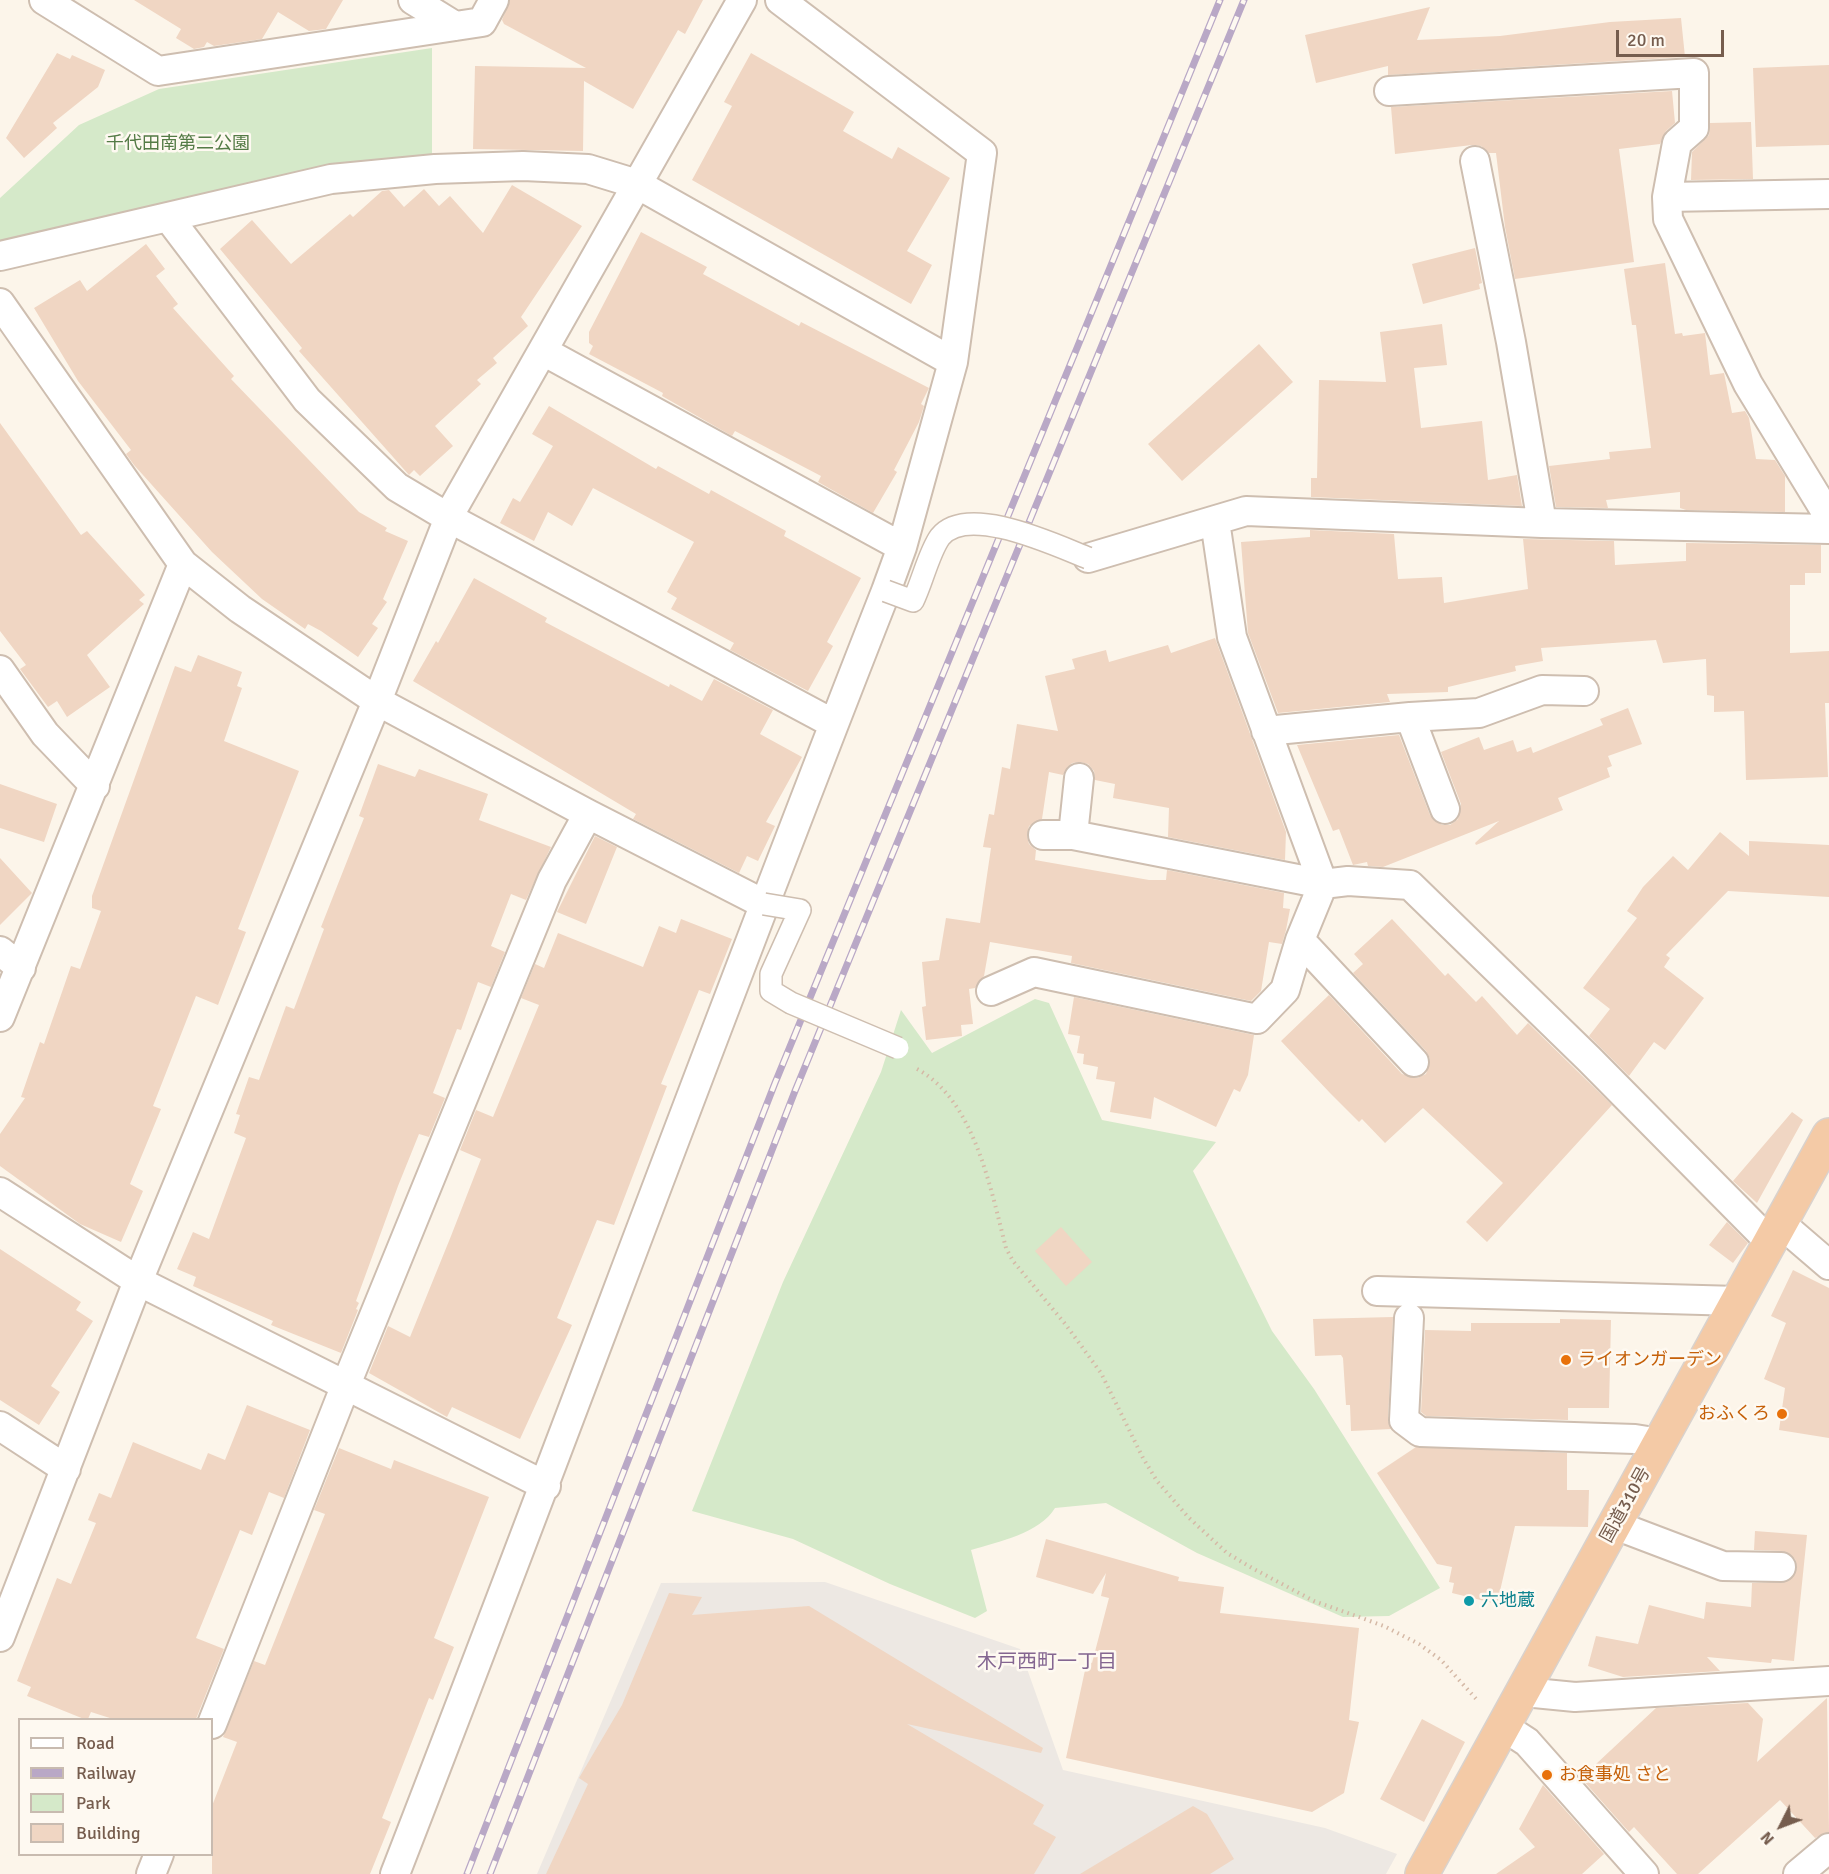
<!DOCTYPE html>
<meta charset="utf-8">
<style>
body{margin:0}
#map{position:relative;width:1829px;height:1874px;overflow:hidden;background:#fcf5ea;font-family:Signika,sans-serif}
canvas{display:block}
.legend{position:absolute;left:18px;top:1718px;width:195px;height:138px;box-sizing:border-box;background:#fef9f1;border:2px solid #c8bbb0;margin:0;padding:8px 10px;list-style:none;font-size:18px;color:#765d4e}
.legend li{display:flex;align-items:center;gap:12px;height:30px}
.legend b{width:30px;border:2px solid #c8bbb0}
.north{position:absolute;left:1751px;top:1796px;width:60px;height:60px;-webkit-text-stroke:4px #fef9f1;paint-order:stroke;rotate:228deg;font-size:16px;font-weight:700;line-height:24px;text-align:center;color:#765d4e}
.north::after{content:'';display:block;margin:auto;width:21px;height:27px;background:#765d4e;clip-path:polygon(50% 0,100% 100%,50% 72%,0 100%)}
.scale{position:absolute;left:1616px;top:30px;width:108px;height:27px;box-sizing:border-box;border:3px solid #765d4e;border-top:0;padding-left:8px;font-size:18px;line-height:21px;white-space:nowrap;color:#765d4e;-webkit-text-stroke:4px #fef9f1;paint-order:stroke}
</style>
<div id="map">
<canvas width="1829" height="1874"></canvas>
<ul class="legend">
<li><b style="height:8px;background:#fff"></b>Road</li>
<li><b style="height:8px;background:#b9a8c6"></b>Railway</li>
<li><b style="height:16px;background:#d5e9c9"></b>Park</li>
<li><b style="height:16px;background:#f0d6c3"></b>Building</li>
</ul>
<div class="north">N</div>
<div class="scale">20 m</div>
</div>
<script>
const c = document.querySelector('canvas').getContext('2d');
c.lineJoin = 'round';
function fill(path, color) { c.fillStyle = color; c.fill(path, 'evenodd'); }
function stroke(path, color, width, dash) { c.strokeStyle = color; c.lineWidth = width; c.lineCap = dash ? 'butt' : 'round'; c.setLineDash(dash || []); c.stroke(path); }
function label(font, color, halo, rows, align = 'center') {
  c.font = font + ' Signika,"Noto Sans JP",sans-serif'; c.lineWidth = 5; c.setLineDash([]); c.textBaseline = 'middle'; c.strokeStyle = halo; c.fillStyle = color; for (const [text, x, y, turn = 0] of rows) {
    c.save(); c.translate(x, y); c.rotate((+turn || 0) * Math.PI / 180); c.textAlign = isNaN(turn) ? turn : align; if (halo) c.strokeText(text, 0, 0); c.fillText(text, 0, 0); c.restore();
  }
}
const industrial = new Path2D(`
 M 825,1582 L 1020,1649 L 1063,1770 L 1325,1828 L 1397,1854 L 1386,1874 L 537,1874 L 661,1583 Z`);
const green = new Path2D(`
 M 432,48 L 432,160 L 0,249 L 0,198 L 79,125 L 159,89 Z
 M 1035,999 L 1049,1003 L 1102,1120 L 1216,1142 L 1193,1171 L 1272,1331 L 1314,1389 L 1440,1588 L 1389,1616 L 1343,1617 L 1197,1553 L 1106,1503 L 1055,1508 C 1040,1533 998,1542 971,1550 L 987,1611 L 975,1618 L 890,1584 L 793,1539 L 692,1511 L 783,1282 L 881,1072 L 901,1010 L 932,1053 Z`);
const building = new Path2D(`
 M 134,0 L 343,0 L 326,29 L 309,31 L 278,12 L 262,39 L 214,46 L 207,42 L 204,47 L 194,49 L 176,38 L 181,29 Z
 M 510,0 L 703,0 L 685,34 L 678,30 L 633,109 L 584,81 L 583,151 L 473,149 L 475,66 L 586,68 L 504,24 L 502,20 Z
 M 1430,7 L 1417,40 L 1500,36 L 1610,22 L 1681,18 L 1685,57 L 1388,75 L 1388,66 L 1316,83 L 1305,35 Z
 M 57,53 L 70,59 L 72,55 L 105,70 L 98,87 L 53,123 L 57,128 L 24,158 L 6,138 Z
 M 751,53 L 854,112 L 843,131 L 892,159 L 898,147 L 950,178 L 907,251 L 932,265 L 911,304 L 692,180 L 732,106 L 724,102 Z
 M 1829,65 L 1829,145 L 1756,147 L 1753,68 Z
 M 1672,91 L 1675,123 L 1666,131 L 1660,144 L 1619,149 L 1634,262 L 1515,279 L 1505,227 L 1496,153 L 1489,153 L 1481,146 L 1472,145 L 1395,154 L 1391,107 Z
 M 1751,122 L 1753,179 L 1691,180 L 1692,152 L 1709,135 L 1710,123 Z
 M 512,185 L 582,226 L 521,317 L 528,326 L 493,358 L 497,363 L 477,380 L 481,384 L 435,426 L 453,446 L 420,476 L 414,470 L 409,475 L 299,351 L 302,348 L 220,249 L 252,220 L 291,264 L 350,214 L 353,217 L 382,191 L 389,190 L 404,207 L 424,189 L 439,206 L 450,196 L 483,233 Z
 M 641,232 L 707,267 L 703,274 L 799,326 L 801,322 L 929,388 L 921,404 L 924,406 L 919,422 L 894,470 L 897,472 L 873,513 L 818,482 L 821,476 L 735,431 L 732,436 L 662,396 L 663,393 L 589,354 L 593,346 L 589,343 L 589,332 Z
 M 146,244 L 165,269 L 156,276 L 178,304 L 173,308 L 234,376 L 231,379 L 359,512 L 387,528 L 385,531 L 408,541 L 383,599 L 387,602 L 372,624 L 378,628 L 358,657 L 321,631 L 308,624 L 305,629 L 262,599 L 212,552 L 134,465 L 126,454 L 131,450 L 78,381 L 34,308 L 80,280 L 87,291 Z
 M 1475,248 L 1482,283 L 1479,284 L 1480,289 L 1423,304 L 1412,264 Z
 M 1665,263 L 1675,334 L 1682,333 L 1683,336 L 1705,333 L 1710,375 L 1724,373 L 1732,413 L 1745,411 L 1749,418 L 1756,459 L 1775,460 L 1785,476 L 1785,512 L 1686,510 L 1680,508 L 1680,492 L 1606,500 L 1608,508 L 1556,507 L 1549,466 L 1610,459 L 1609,452 L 1651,448 L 1636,325 L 1632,325 L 1624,269 Z
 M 1442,324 L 1447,365 L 1414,368 L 1421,428 L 1482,421 L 1488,480 L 1517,475 L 1522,506 L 1311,497 L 1311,478 L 1317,478 L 1319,380 L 1386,382 L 1380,332 Z
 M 1259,344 L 1293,382 L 1182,481 L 1148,444 Z
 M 549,406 L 656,469 L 658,466 L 709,494 L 711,490 L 786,531 L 784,536 L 861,578 L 827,642 L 833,646 L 808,691 L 730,650 L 734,643 L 671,609 L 677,598 L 667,592 L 694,542 L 593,488 L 572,526 L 548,512 L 534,541 L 500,523 L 513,498 L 520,502 L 553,446 L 532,434 Z
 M 0,423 L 81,535 L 87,531 L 145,595 L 139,600 L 144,604 L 87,655 L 110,687 L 67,717 L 57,701 L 48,707 L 20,669 L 26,665 L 0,631 Z
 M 1310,530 L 1394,534 L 1398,579 L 1442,577 L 1444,603 L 1528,589 L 1523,539 L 1614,541 L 1615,565 L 1686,561 L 1686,543 L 1821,545 L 1821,573 L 1805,573 L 1805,585 L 1790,585 L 1790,653 L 1829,651 L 1829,703 L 1825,703 L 1828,777 L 1746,780 L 1744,711 L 1714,712 L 1714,696 L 1707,695 L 1706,659 L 1663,663 L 1656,640 L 1541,648 L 1543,661 L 1515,666 L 1516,671 L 1448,687 L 1448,692 L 1387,694 L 1390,702 L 1278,713 L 1248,633 L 1241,542 L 1310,537 Z
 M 474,578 L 547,618 L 545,622 L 669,687 L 670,684 L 702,701 L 714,679 L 773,710 L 760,734 L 802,757 L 766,822 L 775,826 L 758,861 L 747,856 L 739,873 L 633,819 L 636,814 L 413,681 L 436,641 L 438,643 Z
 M 1215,638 L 1286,832 L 1285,860 L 1168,837 L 1169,808 L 1113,798 L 1115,784 L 1095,780 L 1094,771 L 1088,764 L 1080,762 L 1072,763 L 1063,775 L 1049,772 L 1042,819 L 1029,826 L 1027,836 L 1029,844 L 1036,850 L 1035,860 L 1149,880 L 1166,880 L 1167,870 L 1284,893 L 1283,908 L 1290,909 L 1286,930 L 1282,944 L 1269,942 L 1261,991 L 1251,1001 L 1071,963 L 1072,956 L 990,942 L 984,976 L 975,988 L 969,989 L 973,1024 L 961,1025 L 962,1036 L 926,1040 L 922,1007 L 926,1006 L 922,962 L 939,960 L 946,918 L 980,923 L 991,848 L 983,847 L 989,814 L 994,815 L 1002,767 L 1010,769 L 1017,724 L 1058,731 L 1045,676 L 1075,669 L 1072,659 L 1106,650 L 1109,662 L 1168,645 L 1171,653 Z
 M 198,655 L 242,672 L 237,686 L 242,688 L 224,741 L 299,771 L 238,929 L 246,932 L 218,1005 L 196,996 L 153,1106 L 161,1109 L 130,1184 L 143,1191 L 121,1242 L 80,1224 L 0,1166 L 0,1134 L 25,1098 L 21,1097 L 40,1042 L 44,1044 L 71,966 L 80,969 L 101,911 L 92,908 L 92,896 L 175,666 L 191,672 Z
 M 1628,708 L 1642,744 L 1608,756 L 1612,766 L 1607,768 L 1610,777 L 1558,798 L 1563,810 L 1476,845 L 1475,843 L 1499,821 L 1383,867 L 1368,866 L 1367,862 L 1353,865 L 1339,829 L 1333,831 L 1297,745 L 1399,735 L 1430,815 L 1442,825 L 1450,825 L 1458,819 L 1461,804 L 1441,752 L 1479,737 L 1484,750 L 1513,740 L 1517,752 L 1531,747 L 1533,753 L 1603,725 L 1600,719 Z
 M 378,764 L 415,777 L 419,769 L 488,794 L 479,820 L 551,847 L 526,900 L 511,894 L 491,946 L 505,952 L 491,987 L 478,982 L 461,1030 L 457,1029 L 433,1093 L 445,1098 L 429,1137 L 419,1134 L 398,1186 L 356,1301 L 359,1303 L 356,1309 L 358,1310 L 341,1353 L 271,1325 L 273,1321 L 193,1286 L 196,1277 L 177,1269 L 193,1232 L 209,1239 L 246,1138 L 234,1133 L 240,1115 L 236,1114 L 249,1077 L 259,1080 L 286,1006 L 294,1009 L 324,929 L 321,927 L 364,818 L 359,816 Z
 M 0,784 L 57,804 L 44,842 L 0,828 Z
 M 1720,832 L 1749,856 L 1749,841 L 1829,845 L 1829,897 L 1728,891 L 1666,955 L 1670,958 L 1664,967 L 1704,998 L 1665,1050 L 1654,1042 L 1629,1076 L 1589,1036 L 1610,1009 L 1583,988 L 1637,918 L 1627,911 L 1643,887 L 1673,856 L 1688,870 Z
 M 595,836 L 617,847 L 586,924 L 557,912 Z
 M 0,858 L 32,893 L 0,925 Z
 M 681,919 L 732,939 L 710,994 L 699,990 L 661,1084 L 667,1086 L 614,1225 L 597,1220 L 557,1318 L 572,1325 L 520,1439 L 452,1407 L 447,1417 L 369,1373 L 388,1326 L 410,1337 L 451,1236 L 481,1159 L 460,1150 L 476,1110 L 493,1117 L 539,1005 L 521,998 L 535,964 L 544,968 L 558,933 L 643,967 L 659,926 L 676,933 Z
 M 1392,919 L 1445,976 L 1448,973 L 1476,1002 L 1482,996 L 1517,1035 L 1528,1023 L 1612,1105 L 1487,1242 L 1466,1222 L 1503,1183 L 1423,1108 L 1385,1143 L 1362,1119 L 1359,1122 L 1330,1093 L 1281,1041 L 1329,995 L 1402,1074 L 1417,1078 L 1426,1074 L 1430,1059 L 1426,1051 L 1353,973 L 1363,964 L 1354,954 Z
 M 1074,997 L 1254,1035 L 1248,1075 L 1240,1092 L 1234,1089 L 1216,1127 L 1154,1097 L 1151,1119 L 1110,1112 L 1115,1082 L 1096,1079 L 1098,1067 L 1083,1064 L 1084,1054 L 1077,1053 L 1080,1036 L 1068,1034 Z
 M 1792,1112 L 1803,1120 L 1757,1203 L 1733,1181 Z
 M 1727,1222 L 1748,1243 L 1733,1263 L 1709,1245 Z
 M 1061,1227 L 1092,1262 L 1066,1286 L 1035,1251 Z
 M 0,1249 L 81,1302 L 76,1310 L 93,1321 L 51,1386 L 60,1392 L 39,1425 L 0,1400 Z
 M 1793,1270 L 1829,1288 L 1829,1438 L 1779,1430 L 1785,1388 L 1764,1379 L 1786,1323 L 1771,1316 Z
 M 1393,1317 L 1388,1419 L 1391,1429 L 1351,1431 L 1350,1405 L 1346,1405 L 1343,1358 L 1341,1355 L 1315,1356 L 1313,1319 Z
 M 1560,1319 L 1611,1320 L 1609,1408 L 1568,1408 L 1568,1420 L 1426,1416 L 1421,1412 L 1425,1330 L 1471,1331 L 1471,1323 L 1560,1323 Z
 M 247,1405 L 310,1430 L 284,1498 L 269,1492 L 252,1535 L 240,1530 L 196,1638 L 224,1649 L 196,1719 L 113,1719 L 91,1712 L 88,1719 L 84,1719 L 27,1696 L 31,1687 L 17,1681 L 57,1578 L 71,1584 L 96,1523 L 88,1520 L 99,1493 L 111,1498 L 133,1442 L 201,1470 L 208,1453 L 225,1460 Z
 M 1416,1447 L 1567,1453 L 1567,1490 L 1589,1490 L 1588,1527 L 1515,1526 L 1497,1604 L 1452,1593 L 1454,1583 L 1449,1582 L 1452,1567 L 1437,1564 L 1377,1473 Z
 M 339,1448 L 391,1469 L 394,1460 L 489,1497 L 434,1638 L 454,1647 L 433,1700 L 429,1698 L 382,1818 L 391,1822 L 370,1874 L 212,1874 L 212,1806 L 237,1742 L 223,1737 L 254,1661 L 265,1665 L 325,1514 L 314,1510 Z
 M 1755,1531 L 1807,1535 L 1794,1661 L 1772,1659 L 1771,1663 L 1707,1657 L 1720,1671 L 1623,1677 L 1588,1666 L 1596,1636 L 1638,1644 L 1649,1605 L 1704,1619 L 1706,1602 L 1751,1607 L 1752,1583 L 1789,1581 L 1797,1568 L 1795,1559 L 1782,1551 L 1754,1550 Z
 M 1046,1539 L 1179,1577 L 1178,1581 L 1224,1587 L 1220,1613 L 1359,1628 L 1349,1720 L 1359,1722 L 1344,1793 L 1312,1812 L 1066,1758 L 1087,1661 L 1092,1663 L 1109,1598 L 1101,1596 L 1106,1573 L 1093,1594 L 1036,1577 Z
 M 669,1593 L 702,1597 L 692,1615 L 809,1606 L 1043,1748 L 1041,1753 L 907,1724 L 1044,1805 L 1033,1824 L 1056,1837 L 1034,1874 L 546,1874 L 588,1784 L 579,1778 L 622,1705 Z
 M 1827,1698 L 1829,1832 L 1815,1838 L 1780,1800 L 1698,1874 L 1677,1874 L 1634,1827 L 1629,1832 L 1581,1778 L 1656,1708 L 1748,1703 L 1763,1719 L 1757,1762 Z
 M 1422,1719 L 1465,1742 L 1424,1822 L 1380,1799 Z
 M 1543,1785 L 1604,1854 L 1582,1874 L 1496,1874 L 1535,1847 L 1519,1829 Z
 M 1193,1806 L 1207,1814 L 1234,1859 L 1210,1874 L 1080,1874 Z`);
const path = new Path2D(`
 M 917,1069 C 975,1100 991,1191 1006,1248 L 1013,1261 L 1066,1325 L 1101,1373 L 1143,1458 L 1157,1481 L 1188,1517 L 1227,1553 L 1252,1568 L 1314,1601 L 1384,1626 L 1419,1644 L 1441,1660 L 1478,1701`);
const minor = new Path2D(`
 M 44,0 L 158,71 L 482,22 L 494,0
 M 413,0 L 455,26
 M 1389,91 L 1694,73 L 1694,128 L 1677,143 L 1667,197 L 1668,219 L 1748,384 L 1829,517
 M 1475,161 L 1511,342 L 1542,523
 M 1667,197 L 1829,194
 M 168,217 L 307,400 L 397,487 L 449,518 L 834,724
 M 0,256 L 331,179 L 435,169 L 523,166 L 588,169 L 637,184 L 953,362
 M 0,303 L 183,564 L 240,609 L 377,701 L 588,814 L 764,904
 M 543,351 L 902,547
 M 1088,558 L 1246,511 L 1542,523 L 1829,529
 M 0,670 L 45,734 L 95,786
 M 1410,717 L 1445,809
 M 1266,731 L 1410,717 L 1479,713 L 1542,690 L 1584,691
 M 1043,835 L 1073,835 L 1323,884 L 1348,881 L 1410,885 L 1589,1059 L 1770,1242
 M 1073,835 L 1079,778
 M 1300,940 L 1414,1062
 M 0,951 L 21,968
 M 991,991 L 1034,972 L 1257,1019 L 1285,990 L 1300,940 L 1323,884 L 1232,637 L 1215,521
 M 0,1017 L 183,564
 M 0,1192 L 138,1281 L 546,1486
 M 1780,1223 L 1829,1265
 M 1377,1291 L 1738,1301
 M 1409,1318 L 1404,1420 L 1420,1432 L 1635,1439 L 1660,1443
 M 0,1426 L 66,1469
 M 1615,1525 L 1723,1566 L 1781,1567
 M 0,1637 L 138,1281 L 377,701 L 452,510 L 742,0
 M 1524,1692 L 1575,1697 L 1829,1681
 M 212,1724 L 345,1387 L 552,880 L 588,814
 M 1504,1727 L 1527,1742 L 1644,1874
 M 151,1874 L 159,1854
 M 395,1874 C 561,1447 718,1017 886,591 L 902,547 L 953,362 L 982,153 L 780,0
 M 1798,1874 L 1829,1848`);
const trunk = new Path2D(`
 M 1422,1874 L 1829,1135`);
const rail = new Path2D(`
 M 467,1874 L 775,1083 L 1220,0
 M 490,1874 L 795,1091 L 1244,0`);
const pedestrianBridge = new Path2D(`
 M 886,591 L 913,601 C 922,583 929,552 940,537 C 967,503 1055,545 1088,558
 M 764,904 L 800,910 L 771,974 L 771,991 L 791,1003 L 898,1048`);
const markers = [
 [1566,1360,6,"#e8710a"],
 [1782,1414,6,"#e8710a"],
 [1469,1601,6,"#0f9aa8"],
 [1547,1775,6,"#e8710a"]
];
const parkNames = [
 ["千代田南第二公園",178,144]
];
const foodNames = [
 ["ライオンガーデン",1578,1360],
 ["おふくろ",1770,1414,"right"],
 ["お食事処 さと",1559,1775]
];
const streetNames = [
 ["国道310号",1626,1505,-61]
];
const cultureNames = [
 ["六地蔵",1481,1601]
];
const neighbourhoodNames = [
 ["木戸西町一丁目",1047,1663]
];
fill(industrial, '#ede8e3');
fill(green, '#d5e9c9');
fill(building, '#f0d6c3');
stroke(minor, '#cebeb0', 32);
stroke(trunk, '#d9d2cd', 36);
stroke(path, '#d5b9a6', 4, [1.5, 4.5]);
stroke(minor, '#fff', 28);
stroke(trunk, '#f4caa6', 33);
stroke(rail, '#b9a8c6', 7);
stroke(rail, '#fef9f1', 4.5, [14]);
stroke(pedestrianBridge, '#cebeb0', 24, []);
stroke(pedestrianBridge, '#fff', 21);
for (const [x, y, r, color] of markers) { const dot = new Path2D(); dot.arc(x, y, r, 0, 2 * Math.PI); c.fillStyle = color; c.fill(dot); stroke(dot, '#fef9f1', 2); }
label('18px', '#547b46', '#fef9f1', parkNames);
label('18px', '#c56008', '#fef9f1', foodNames, 'left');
label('18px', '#765d4e', '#fef9f1', streetNames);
label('18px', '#0d838f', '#fef9f1', cultureNames, 'left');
label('20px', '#846691', '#fef9f1', neighbourhoodNames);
</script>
